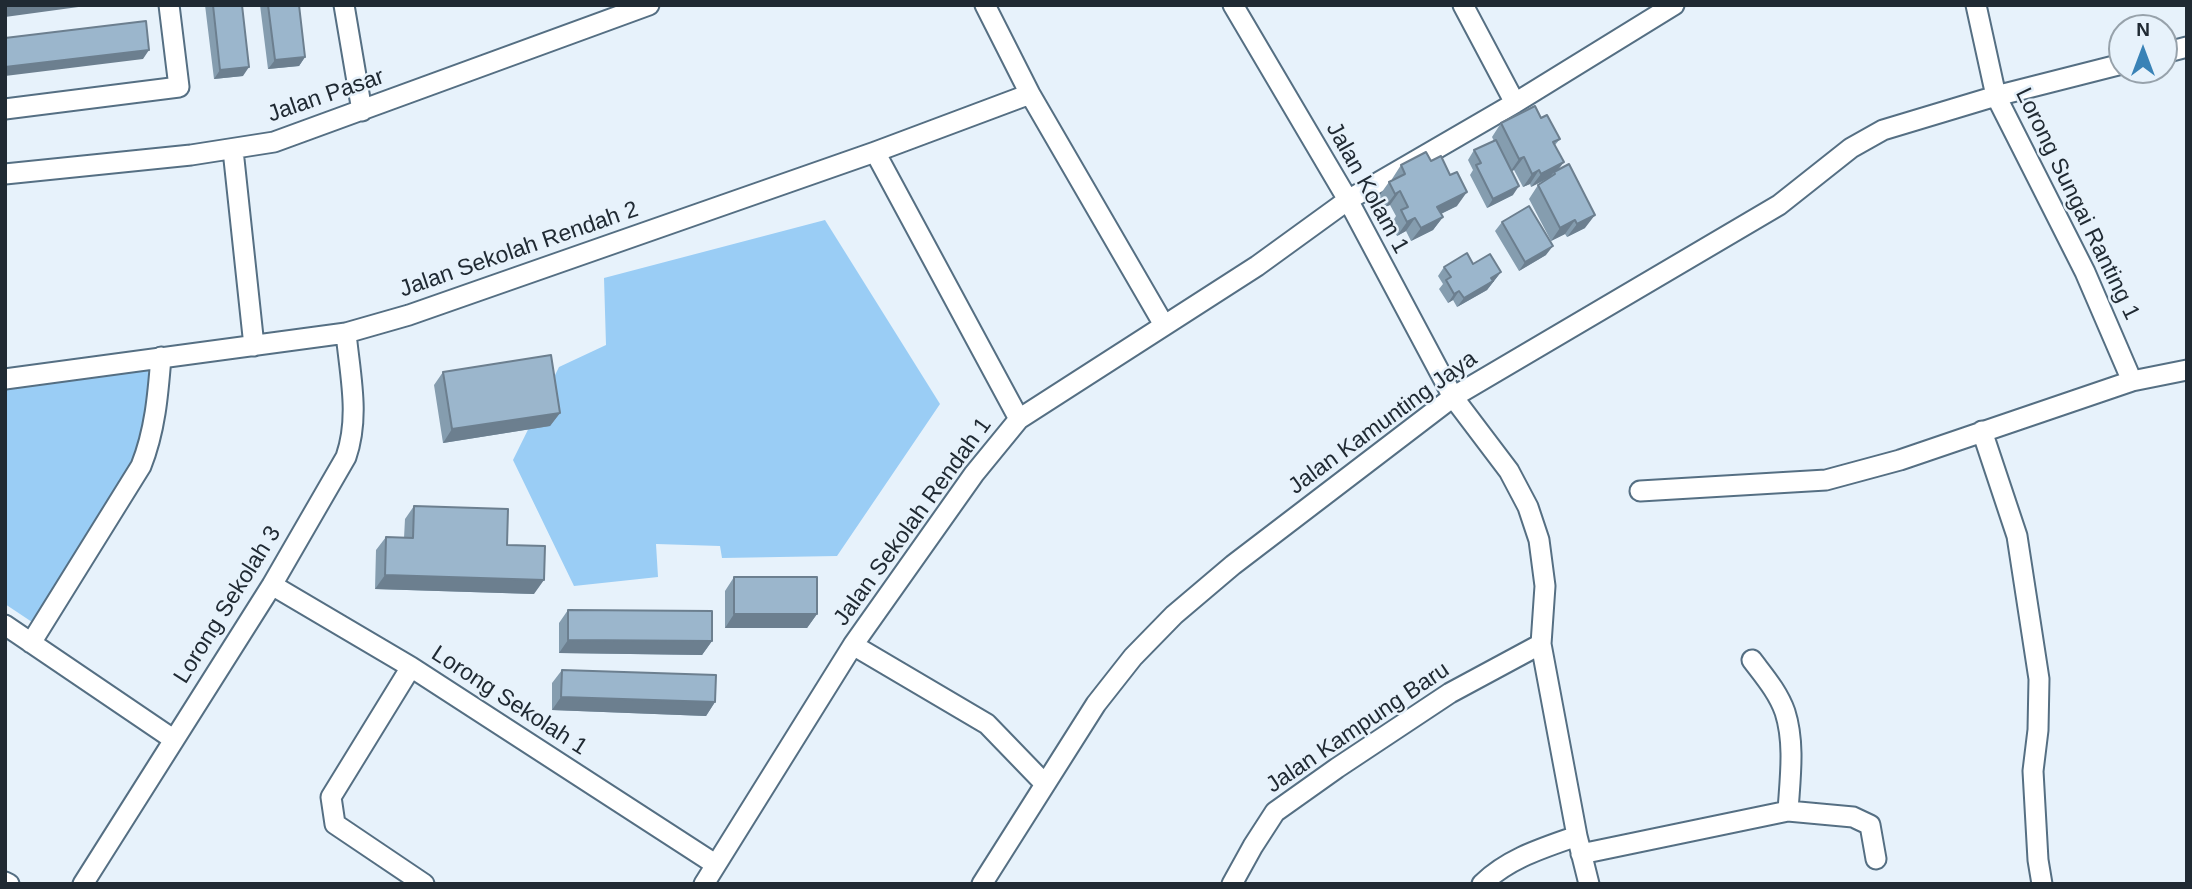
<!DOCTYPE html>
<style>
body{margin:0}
#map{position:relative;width:2192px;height:889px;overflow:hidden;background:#e7f2fb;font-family:Helvetica,sans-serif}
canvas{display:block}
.frame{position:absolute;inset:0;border:7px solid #202a33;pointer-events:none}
.north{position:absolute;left:2108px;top:14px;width:70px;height:70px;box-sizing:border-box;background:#e7f2fb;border:2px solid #97a2ab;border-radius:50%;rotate:0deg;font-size:19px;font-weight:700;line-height:28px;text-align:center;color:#202a33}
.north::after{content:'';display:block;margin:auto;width:24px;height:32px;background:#3982b6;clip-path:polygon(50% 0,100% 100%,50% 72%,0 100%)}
</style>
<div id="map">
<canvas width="2192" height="889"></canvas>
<div class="frame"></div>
<div class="north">N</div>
</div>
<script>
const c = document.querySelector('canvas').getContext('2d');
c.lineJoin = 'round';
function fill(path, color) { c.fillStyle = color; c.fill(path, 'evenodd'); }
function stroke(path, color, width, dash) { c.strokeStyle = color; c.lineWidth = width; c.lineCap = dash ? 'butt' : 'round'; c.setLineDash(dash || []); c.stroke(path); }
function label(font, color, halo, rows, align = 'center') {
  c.font = font + ' Helvetica,sans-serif'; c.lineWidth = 5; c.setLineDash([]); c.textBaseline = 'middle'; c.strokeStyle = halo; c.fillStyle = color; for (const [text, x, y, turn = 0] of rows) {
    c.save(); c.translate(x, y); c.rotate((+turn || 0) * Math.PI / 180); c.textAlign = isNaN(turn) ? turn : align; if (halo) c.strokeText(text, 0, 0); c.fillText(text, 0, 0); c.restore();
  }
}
const green = new Path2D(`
 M 825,220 L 940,404 L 837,556 L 722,558 L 720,546 L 656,544 L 658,577 L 574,586 L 513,460 L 559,367 L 606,345 L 604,278 Z
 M 148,370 L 149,401 L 137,450 L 41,628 L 5,604 L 5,388 Z`);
const street = new Path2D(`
 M 344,5 L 362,111
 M 985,5 L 1030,94 L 1164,325
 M 1233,5 L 1348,200 L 1453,397 L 1509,471 L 1528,507 L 1539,540 L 1545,586 L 1541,644 L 1577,836 L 1589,884
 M 1463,5 L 1515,103
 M 1976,5 L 1996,96 L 2085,272 L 2132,381
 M 2164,53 L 2187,47
 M 5,109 L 179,87 L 169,5
 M 233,150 L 254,346
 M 875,152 L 1019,419
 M 5,174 L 191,155 L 274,142 L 649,5
 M 5,379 L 346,333 L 409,315 L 875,152 L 1030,94
 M 1982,431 L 2017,536 L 2039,679 L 2038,730 L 2033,771 L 2038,860 L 2042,884
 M 1640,491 L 1826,480 L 1900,460 L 2132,381 L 2187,370
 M 272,585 L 411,667 L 715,864
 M 5,625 L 173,739
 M 31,643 L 141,466 C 155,431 158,395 161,357
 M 853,645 L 987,724 L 1045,784
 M 1752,660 C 1764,676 1778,692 1785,712 C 1795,743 1790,779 1788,811
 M 411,667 L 331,797 L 335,824 L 424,884
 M 1581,854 L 1788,811 L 1853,817 L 1870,825 L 1876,859
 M 5,882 L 9,884
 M 83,884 L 272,585 L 346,457 C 360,416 350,375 346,333
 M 704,884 L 853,645 L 974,474 L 1019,419 L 1257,266 L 1348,200 L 1515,103 L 1674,5
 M 982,884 L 1096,704 L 1133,657 L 1174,615 L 1233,565 L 1453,397 L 1779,205 L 1851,148 L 1883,130 L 1996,96 L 2122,64
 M 1232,884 L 1253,846 L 1275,812 L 1337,768 L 1450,693 L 1541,644
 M 1482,884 C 1509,858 1543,848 1577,836`);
const wall = new Path2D(`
 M 205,5 L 242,5 L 243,76 L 214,79 Z
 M 260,5 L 299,5 L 305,57 L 299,66 L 268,69 Z
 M 1501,123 L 1560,139 L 1555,145 L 1558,170 L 1585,228 L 1567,237 L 1565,234 L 1551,241 L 1529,199 L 1538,185 L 1549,178 L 1531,187 L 1530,184 L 1523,187 L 1514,170 L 1512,171 L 1513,195 L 1487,208 L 1470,175 L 1473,170 L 1468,160 L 1474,150 L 1494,141 L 1492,137 Z
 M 1401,165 L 1457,206 L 1441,214 L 1443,217 L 1433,230 L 1411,241 L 1406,231 L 1397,236 L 1391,224 L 1396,216 L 1390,205 L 1385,207 L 1379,196 L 1389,182 L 1392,180 L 1392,179 Z
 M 1502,222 L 1546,255 L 1519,271 L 1495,231 Z
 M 1473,264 L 1501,272 L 1487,290 L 1457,307 L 1453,300 L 1448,303 L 1439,289 L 1443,284 L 1438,276 L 1444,267 Z
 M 443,372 L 560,413 L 550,426 L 443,443 L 434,385 Z
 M 414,506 L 507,545 L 534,594 L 375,589 L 376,550 L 386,537 L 404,538 L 405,519 Z
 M 734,577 L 817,614 L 807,628 L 725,628 L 725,591 Z
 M 568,610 L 712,641 L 702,655 L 559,653 L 559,623 Z
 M 562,670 L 715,702 L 706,716 L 552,710 L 552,683 Z`);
const shadedWall = new Path2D(`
 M 30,5 L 93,5 L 5,17 L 5,8 Z
 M 149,50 L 143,59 L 5,76 L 5,67 Z
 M 305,57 L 299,66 L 268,69 L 275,60 Z
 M 249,67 L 243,76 L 214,79 L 220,70 Z
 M 1524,157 L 1514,170 L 1510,172 L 1519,159 Z
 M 1564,162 L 1554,175 L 1555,174 L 1554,172 L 1550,177 L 1531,187 L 1541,174 Z
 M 1539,170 L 1530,184 L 1523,187 L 1532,174 Z
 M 1519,186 L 1513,195 L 1487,208 L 1493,199 Z
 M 1400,191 L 1390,205 L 1385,207 L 1395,194 Z
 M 1467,192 L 1457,206 L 1428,220 L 1437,207 Z
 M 1595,215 L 1585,228 L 1567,237 L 1577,224 Z
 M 1443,217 L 1433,230 L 1411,241 L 1421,228 Z
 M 1415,218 L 1406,231 L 1397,236 L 1407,222 Z
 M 1575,220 L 1565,234 L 1551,241 L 1560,228 Z
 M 1553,246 L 1546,255 L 1519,271 L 1525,262 Z
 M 1501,272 L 1487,290 L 1457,307 L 1464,298 L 1491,278 Z
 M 1459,291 L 1453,300 L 1448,303 L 1454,294 Z
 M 560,413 L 550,426 L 443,443 L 452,429 Z
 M 385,575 L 544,580 L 534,594 L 375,589 Z
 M 734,614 L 817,614 L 807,628 L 725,628 Z
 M 568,640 L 712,641 L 702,655 L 559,653 Z
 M 561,697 L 715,702 L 706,716 L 552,710 Z`);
const building = new Path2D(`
 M 5,5 L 30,5 L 5,8 Z
 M 213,5 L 242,5 L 249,67 L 220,70 Z
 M 268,5 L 299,5 L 305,57 L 275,60 Z
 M 146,21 L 149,50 L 5,67 L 5,38 Z
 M 1535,106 L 1541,118 L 1547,115 L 1560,139 L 1553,142 L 1564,162 L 1541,174 L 1539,170 L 1532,174 L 1524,157 L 1519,159 L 1501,123 Z
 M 1496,140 L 1519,186 L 1493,199 L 1476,165 L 1481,163 L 1474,150 Z
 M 1426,152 L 1431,161 L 1441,156 L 1450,175 L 1457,172 L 1467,192 L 1437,207 L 1443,217 L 1421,228 L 1415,218 L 1407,222 L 1401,210 L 1408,207 L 1400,191 L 1395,194 L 1389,182 L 1405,174 L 1401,165 Z
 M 1569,164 L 1595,215 L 1577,224 L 1575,220 L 1560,228 L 1538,185 L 1555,174 L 1554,172 Z
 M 1529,206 L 1553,246 L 1525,262 L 1502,222 Z
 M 1467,253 L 1473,264 L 1490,254 L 1501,272 L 1491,278 L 1493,281 L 1464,298 L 1459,291 L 1454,294 L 1446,280 L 1451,277 L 1444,267 Z
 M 551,355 L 560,413 L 452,429 L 443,372 Z
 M 414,506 L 508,509 L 507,545 L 545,546 L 544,580 L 385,575 L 386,537 L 413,538 Z
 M 734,577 L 817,577 L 817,614 L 734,614 Z
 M 568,610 L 712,611 L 712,641 L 568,640 Z
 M 562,670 L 716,675 L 715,702 L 561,697 Z`);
const streetNames = [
 ["Jalan Pasar",326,96,-19],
 ["Jalan Kolam 1",1367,188,61],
 ["Lorong Sungai Ranting 1",2077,204,64],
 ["Jalan Sekolah Rendah 2",519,250,-19],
 ["Jalan Kamunting Jaya",1383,423,-36],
 ["Jalan Sekolah Rendah 1",913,522,-54],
 ["Lorong Sekolah 3",228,605,-58],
 ["Lorong Sekolah 1",509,701,33],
 ["Jalan Kampung Baru",1358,728,-34]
];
fill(green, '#9acdf5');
stroke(street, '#556f83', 23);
stroke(street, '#fff', 19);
fill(wall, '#859daf');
fill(shadedWall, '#6c7f8f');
fill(building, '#9bb6cc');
stroke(building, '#6c7f8f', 2);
label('23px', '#202a33', '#e7f2fb', streetNames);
</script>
